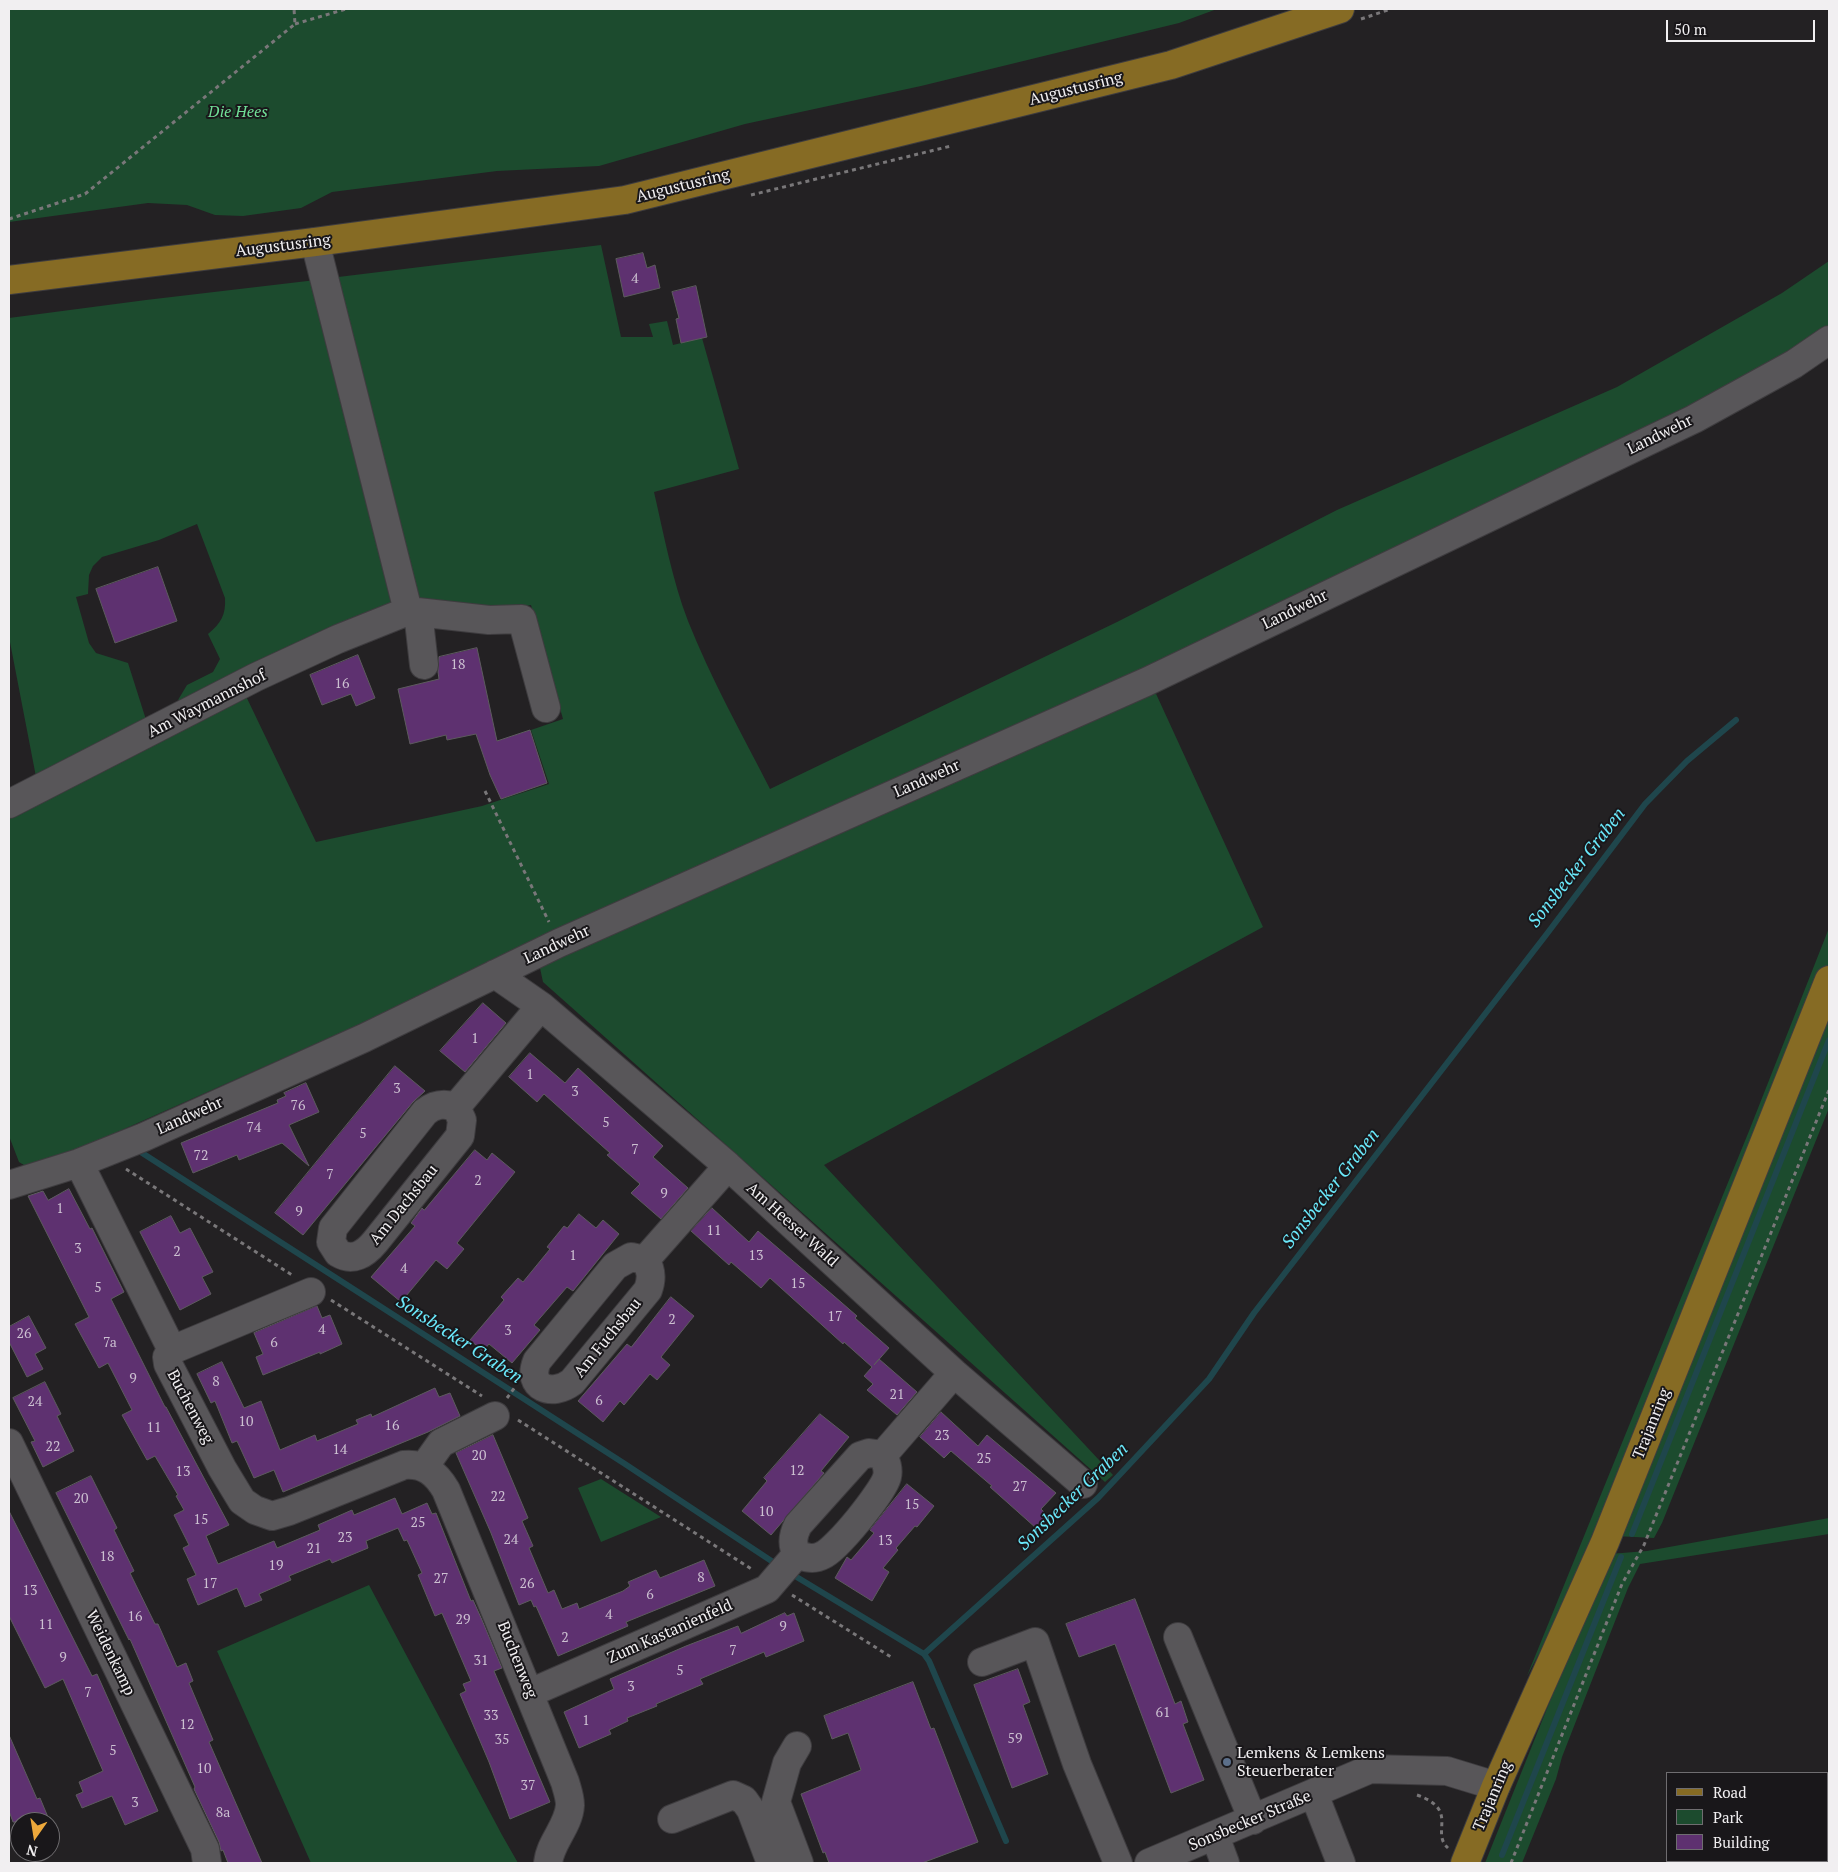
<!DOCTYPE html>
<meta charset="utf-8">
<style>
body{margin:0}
#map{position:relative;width:1838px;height:1872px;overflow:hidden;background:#232123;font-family:"PT Serif",serif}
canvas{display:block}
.frame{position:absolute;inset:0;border:10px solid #f1eff1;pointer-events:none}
.legend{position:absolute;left:1666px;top:1772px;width:162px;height:90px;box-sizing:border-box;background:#19171a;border:1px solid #6f6d70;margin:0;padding:6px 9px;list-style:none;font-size:15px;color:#f1eff1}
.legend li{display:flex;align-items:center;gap:10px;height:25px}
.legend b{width:25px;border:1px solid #6f6d70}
.north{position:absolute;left:10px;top:1812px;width:50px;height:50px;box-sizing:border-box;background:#19171a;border:1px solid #6f6d70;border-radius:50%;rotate:193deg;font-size:14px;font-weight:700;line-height:20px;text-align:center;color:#f1eff1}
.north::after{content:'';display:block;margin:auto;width:18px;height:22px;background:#eda83b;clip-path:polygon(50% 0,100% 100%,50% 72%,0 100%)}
.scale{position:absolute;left:1666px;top:20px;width:149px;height:22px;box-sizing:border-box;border:2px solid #f1eff1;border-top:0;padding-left:6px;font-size:15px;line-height:18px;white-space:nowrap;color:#f1eff1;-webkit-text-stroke:4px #19171a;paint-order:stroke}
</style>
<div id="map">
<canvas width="1838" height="1872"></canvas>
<div class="frame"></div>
<ul class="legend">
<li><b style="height:6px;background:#866b24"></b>Road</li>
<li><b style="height:14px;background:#1c4b2e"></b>Park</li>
<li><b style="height:14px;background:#5e3170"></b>Building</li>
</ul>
<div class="north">N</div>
<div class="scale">50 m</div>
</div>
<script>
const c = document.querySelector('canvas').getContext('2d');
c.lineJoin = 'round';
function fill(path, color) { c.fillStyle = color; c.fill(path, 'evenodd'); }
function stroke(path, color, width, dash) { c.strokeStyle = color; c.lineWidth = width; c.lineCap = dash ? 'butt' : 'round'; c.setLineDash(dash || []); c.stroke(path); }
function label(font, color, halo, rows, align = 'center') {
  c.font = font + ' "PT Serif",serif'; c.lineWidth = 4; c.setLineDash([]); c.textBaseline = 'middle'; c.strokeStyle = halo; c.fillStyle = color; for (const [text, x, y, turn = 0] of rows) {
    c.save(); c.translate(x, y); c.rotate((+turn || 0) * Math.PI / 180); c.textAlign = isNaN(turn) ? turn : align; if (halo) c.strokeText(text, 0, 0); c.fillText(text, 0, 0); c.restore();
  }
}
const green = new Path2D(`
 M 9,9 L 1217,9 L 1179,23 L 921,86 L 745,124 L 599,166 L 497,171 L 332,192 L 301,208 L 243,216 L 215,215 L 187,205 L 148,203 L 9,222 Z
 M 601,245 L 621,337 L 653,337 L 649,324 L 667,321 L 673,345 L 702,338 L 739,469 L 654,492 C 664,535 672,579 688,621 C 711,679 742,734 770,789 L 1117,622 L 1337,510 L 1617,387 L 1782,293 L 1829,261 L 1829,332 L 1783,363 L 1224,640 L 32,1170 L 19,1162 L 9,1136 L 9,810 L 243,690 L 316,842 L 482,806 L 549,784 L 531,730 L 563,719 L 531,605 L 485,615 L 418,606 L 330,278 Z
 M 316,280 L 400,593 L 393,610 L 184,703 L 178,700 L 187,685 L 213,672 L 220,659 L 208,634 C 221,623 226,615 225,598 L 197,524 L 159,540 L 102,557 L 93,566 L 89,575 L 88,594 L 76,597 L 89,643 L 96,653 L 128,663 L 148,726 L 37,782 L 9,637 L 9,318 L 146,300 Z
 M 1152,685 L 1263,927 L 824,1165 L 1113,1475 L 1105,1482 L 543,982 L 540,968 L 616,925 Z
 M 1829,928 L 1829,963 L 1575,1587 L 1527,1676 L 1749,1131 Z
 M 1829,1007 L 1829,1108 L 1662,1523 L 1654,1538 L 1615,1536 Z
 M 601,1479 L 661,1517 L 601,1542 L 578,1488 Z
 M 1829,1518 L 1829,1534 L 1640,1564 L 1628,1588 L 1562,1757 L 1556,1779 L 1522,1863 L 1485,1863 L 1609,1554 L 1647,1551 Z
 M 369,1585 L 502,1835 L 518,1863 L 311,1863 L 217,1651 Z`);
const stream = new Path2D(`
 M 136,1149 L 625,1464 L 773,1562
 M 1632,1534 L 1829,1040
 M 795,1576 L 924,1654 L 1098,1498 L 1209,1379 L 1254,1313 L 1546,935 L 1645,804 L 1687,761 L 1736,720
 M 924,1654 L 929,1661 L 1006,1841
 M 1502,1855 L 1621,1557`);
const building = new Path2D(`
 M 643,253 L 647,268 L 655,265 L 660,288 L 624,297 L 616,259 Z
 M 696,286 L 707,337 L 681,343 L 676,319 L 679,318 L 672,292 Z
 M 158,567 L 177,621 L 115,643 L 96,589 Z
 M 477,648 L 497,741 L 530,730 L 547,783 L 501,799 L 490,775 L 476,734 L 447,740 L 446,735 L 410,744 L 398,689 L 439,679 L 438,672 L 439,657 Z
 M 358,655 L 375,698 L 356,706 L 351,694 L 322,705 L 310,675 Z
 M 483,1003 L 506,1023 L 465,1072 L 440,1051 Z
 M 530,1053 L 565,1083 L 578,1068 L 663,1146 L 653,1157 L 688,1188 L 661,1219 L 631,1193 L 640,1184 L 607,1155 L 610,1153 L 544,1094 L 537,1102 L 509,1077 Z
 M 395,1066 L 425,1091 L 413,1102 L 303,1235 L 275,1213 Z
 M 306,1083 L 319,1112 L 289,1125 L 309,1166 L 282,1143 L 239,1160 L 237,1155 L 193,1173 L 181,1143 L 278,1103 L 277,1100 L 286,1096 L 284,1093 Z
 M 475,1150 L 487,1160 L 492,1153 L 515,1172 L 457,1243 L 464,1249 L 447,1269 L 436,1260 L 401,1302 L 371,1277 L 415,1226 L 411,1223 L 422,1208 L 424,1210 Z
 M 69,1189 L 90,1229 L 92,1228 L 124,1292 L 111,1299 L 165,1407 L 166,1407 L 229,1525 L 206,1536 L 218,1564 L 274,1541 L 277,1548 L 320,1530 L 318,1525 L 352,1510 L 354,1515 L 395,1498 L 402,1514 L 427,1503 L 432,1514 L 436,1513 L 471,1601 L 473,1600 L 482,1620 L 502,1668 L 494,1671 L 550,1802 L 510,1819 L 489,1762 L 460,1694 L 466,1691 L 463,1684 L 471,1681 L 442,1613 L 435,1616 L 418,1575 L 422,1573 L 407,1540 L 404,1541 L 398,1528 L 366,1541 L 368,1548 L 332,1563 L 330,1559 L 289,1576 L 291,1580 L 259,1594 L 262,1600 L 245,1607 L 237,1588 L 198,1605 L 187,1579 L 196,1575 L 183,1548 L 189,1545 L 174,1515 L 184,1510 L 176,1496 L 178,1495 L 155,1456 L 147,1460 L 122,1415 L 132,1410 L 108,1363 L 99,1368 L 75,1324 L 89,1317 L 28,1196 L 43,1191 L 48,1200 Z
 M 712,1208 L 749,1242 L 758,1231 L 834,1296 L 857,1316 L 855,1318 L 889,1348 L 874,1365 L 879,1359 L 917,1392 L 897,1415 L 867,1390 L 873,1384 L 864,1376 L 872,1367 L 844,1342 L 843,1344 L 770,1278 L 761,1288 L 731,1262 L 729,1265 L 691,1231 Z
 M 579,1214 L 596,1228 L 603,1220 L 619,1234 L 573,1291 L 567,1287 L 534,1325 L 540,1330 L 512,1363 L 489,1344 L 483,1351 L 470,1340 L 504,1300 L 501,1297 L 518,1278 L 523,1282 L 550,1249 L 547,1247 L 564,1226 L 567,1228 Z
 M 171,1216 L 180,1233 L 190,1228 L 213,1272 L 202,1277 L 211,1294 L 180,1310 L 140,1232 Z
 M 671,1297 L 694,1316 L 661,1357 L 670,1365 L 657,1380 L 650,1374 L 624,1405 L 620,1401 L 603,1422 L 578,1401 L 627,1344 L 631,1347 Z
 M 317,1306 L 322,1318 L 330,1315 L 342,1344 L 320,1354 L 320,1352 L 263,1375 L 256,1357 L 263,1354 L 254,1333 Z
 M 29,1316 L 46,1348 L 35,1354 L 43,1369 L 27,1377 L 9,1342 L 9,1327 Z
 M 222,1362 L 244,1408 L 261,1401 L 280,1450 L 315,1435 L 317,1441 L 358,1424 L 356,1420 L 371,1414 L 372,1417 L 435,1388 L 439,1397 L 450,1393 L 460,1416 L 428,1432 L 283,1492 L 274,1470 L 254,1478 L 237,1441 L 232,1443 L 215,1401 L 211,1403 L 197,1374 Z
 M 45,1382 L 61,1414 L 57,1416 L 74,1451 L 43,1467 L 31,1442 L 35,1441 L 13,1398 Z
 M 941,1412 L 978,1446 L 987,1435 L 1056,1493 L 1041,1509 L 1048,1516 L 1036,1528 L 990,1487 L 992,1486 L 951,1451 L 944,1458 L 920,1437 Z
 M 820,1414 L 849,1437 L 821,1471 L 824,1473 L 771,1535 L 742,1511 L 767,1481 L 764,1478 Z
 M 493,1435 L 528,1518 L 522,1521 L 533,1546 L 529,1548 L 548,1593 L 554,1590 L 562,1609 L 577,1603 L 579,1609 L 623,1591 L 630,1586 L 628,1582 L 656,1570 L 660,1578 L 704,1560 L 715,1586 L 626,1622 L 628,1626 L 558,1656 L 536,1606 L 534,1607 L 531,1600 L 519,1605 L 491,1533 L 456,1453 Z
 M 91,1476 L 117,1528 L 114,1530 L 134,1571 L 130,1573 L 155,1624 L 158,1624 L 177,1667 L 186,1663 L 193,1681 L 189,1683 L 213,1740 L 209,1742 L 262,1863 L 228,1863 L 223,1850 L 221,1851 L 219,1842 L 194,1789 L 195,1787 L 130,1639 L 129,1640 L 56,1493 Z
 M 907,1484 L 934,1506 L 917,1527 L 915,1526 L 896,1548 L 898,1550 L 883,1568 L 889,1572 L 872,1601 L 835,1578 L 847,1557 L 851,1560 L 874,1533 L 870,1530 Z
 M 9,1511 L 92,1676 L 97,1674 L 158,1811 L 125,1825 L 112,1796 L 82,1808 L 76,1795 L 83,1792 L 79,1782 L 103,1771 L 63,1679 L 45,1688 L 9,1616 Z
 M 1135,1599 L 1175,1704 L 1181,1701 L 1188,1722 L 1183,1724 L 1204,1780 L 1171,1793 L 1115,1644 L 1079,1657 L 1066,1624 Z
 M 785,1613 L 787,1616 L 794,1613 L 804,1641 L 766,1657 L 764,1652 L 700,1679 L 703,1684 L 656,1704 L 657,1706 L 627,1718 L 628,1721 L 609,1730 L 611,1734 L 579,1748 L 564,1712 L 614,1689 L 610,1679 L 686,1646 L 738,1626 L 741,1633 Z
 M 1018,1669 L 1030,1702 L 1023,1705 L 1048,1774 L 1012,1788 L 974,1685 Z
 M 913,1682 L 931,1729 L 934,1728 L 978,1842 L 922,1863 L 829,1863 L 825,1852 L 823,1853 L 801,1794 L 861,1770 L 848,1733 L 832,1739 L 824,1716 Z
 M 9,1735 L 37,1799 L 40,1798 L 50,1822 L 13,1822 L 9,1811 Z`);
const path = new Path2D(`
 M 1361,19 L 1391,9
 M 295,24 L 346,9
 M 751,195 L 951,146
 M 9,219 L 85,194 L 295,24 L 294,9
 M 485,791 L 549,922
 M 126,1169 L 292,1275
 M 331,1300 L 482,1396
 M 507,1398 L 515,1387
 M 518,1420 L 753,1570
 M 792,1595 L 891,1657
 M 1417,1795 C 1460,1810 1430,1832 1448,1848
 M 1511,1863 L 1622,1584 L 1644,1545 L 1829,1090`);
const minor = new Path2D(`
 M 315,242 L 408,611
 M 418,612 L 424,665
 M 9,804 L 256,677 L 338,639 L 408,611 L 489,620 L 522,619 L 546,708
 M 495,974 L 541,1006 L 728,1166 L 954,1373 L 1083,1484
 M 456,1107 L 462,1120 L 460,1136 L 375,1242 C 365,1254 353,1262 338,1253 L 331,1242 L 333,1228 L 425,1112 C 435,1104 444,1103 456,1107 L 541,1006
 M 79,1163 L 172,1350 L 167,1357 L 168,1364 L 222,1468 L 242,1501 L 255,1510 L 272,1516 L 289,1511 L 404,1465 C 424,1463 436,1473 446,1490 L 565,1782 C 567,1789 570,1797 570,1805 C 569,1826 550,1842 548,1863
 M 9,1185 L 79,1163 L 144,1137 L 364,1038 L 559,943 L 1146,682 L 1694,419 L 1794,364 L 1829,340
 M 645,1260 C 652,1270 652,1279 648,1290 L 572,1382 C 552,1397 526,1388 537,1361 L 615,1266 L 631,1257 L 645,1260 L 728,1166
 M 172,1350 L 311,1292
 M 9,1443 L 205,1849 L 207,1863
 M 424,1467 L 441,1443 L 495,1416
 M 797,1554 C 806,1558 814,1560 823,1555 C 837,1549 883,1492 887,1477 C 889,1469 886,1462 883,1455
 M 1178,1637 L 1253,1820
 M 982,1662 L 1035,1642 L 1077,1764 L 1118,1863
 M 530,1693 L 767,1589 L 797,1554 C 791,1544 793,1535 798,1525 L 860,1456 L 869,1453 L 883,1455 L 954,1373
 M 797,1746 L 787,1763 L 776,1802 L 799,1863
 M 1314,1794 L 1341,1863
 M 672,1819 L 733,1795 L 744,1800 L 751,1810 L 771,1863
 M 1215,1836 L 1225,1863
 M 1149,1863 L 1370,1769 L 1447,1771 L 1496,1786`);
const major = new Path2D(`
 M 9,280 L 315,242 L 625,200 L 1171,65 L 1340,9
 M 1465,1863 L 1496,1786 L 1605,1542 L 1829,980`);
const markers = [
 [1227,1762,5,"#5c6f8a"]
];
const numberNames = [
 ["4",635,279],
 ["18",458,665],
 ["16",342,684],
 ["1",475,1039],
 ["1",530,1075],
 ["3",397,1089],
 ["3",575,1092],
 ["76",298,1106],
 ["5",606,1123],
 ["74",254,1128],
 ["5",363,1134],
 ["7",635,1150],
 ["72",201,1156],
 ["7",330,1175],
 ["2",478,1181],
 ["9",664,1194],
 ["1",60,1209],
 ["9",299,1212],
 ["11",714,1231],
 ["3",78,1249],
 ["2",177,1252],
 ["1",573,1256],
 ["13",756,1256],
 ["4",404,1269],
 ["15",798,1284],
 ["5",98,1288],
 ["17",835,1317],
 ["2",672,1320],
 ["4",322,1330],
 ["3",508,1331],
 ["26",24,1334],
 ["7a",110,1343],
 ["6",274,1343],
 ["9",133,1379],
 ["8",216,1382],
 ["21",897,1395],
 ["6",599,1401],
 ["24",35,1402],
 ["10",246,1422],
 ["16",392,1426],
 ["11",154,1428],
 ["23",942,1436],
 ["22",53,1447],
 ["14",340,1450],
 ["20",479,1456],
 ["25",984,1459],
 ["12",797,1471],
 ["13",183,1472],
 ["27",1020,1487],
 ["22",498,1497],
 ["20",81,1499],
 ["15",912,1505],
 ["10",766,1512],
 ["15",201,1520],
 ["25",418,1523],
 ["23",345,1538],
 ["24",511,1540],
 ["13",885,1541],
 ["21",314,1549],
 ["18",107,1557],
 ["19",276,1566],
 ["8",701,1578],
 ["27",441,1579],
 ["17",210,1584],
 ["26",527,1584],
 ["13",30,1591],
 ["6",650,1595],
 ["4",609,1615],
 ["16",135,1617],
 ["29",463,1620],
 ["11",46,1625],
 ["9",783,1627],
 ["2",565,1638],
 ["7",733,1651],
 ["9",63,1658],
 ["31",481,1661],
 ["5",680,1671],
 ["3",631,1687],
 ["7",88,1693],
 ["61",1163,1713],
 ["33",491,1716],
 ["1",586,1721],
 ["12",187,1725],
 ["59",1015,1739],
 ["35",502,1740],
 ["5",113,1751],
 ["10",204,1769],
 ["37",528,1786],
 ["3",135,1803],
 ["8a",223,1813]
];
const streetNames = [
 ["Augustusring",1076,89,-14],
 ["Augustusring",683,186,-14],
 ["Augustusring",283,246,-7],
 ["Landwehr",1660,435,-26],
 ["Landwehr",1295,610,-26],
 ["Am Waymannshof",207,704,-27],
 ["Landwehr",927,779,-24],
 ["Landwehr",557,945,-25],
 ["Landwehr",190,1116,-24],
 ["Am Dachsbau",404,1205,-51],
 ["Am Heeser Wald",792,1225,42],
 ["Am Fuchsbau",608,1338,-51],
 ["Buchenweg",190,1407,62],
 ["Trajanring",1652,1424,-68],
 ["Zum Kastanienfeld",670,1632,-24],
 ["Weidenkamp",110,1653,64],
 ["Buchenweg",517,1660,68],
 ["Trajanring",1493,1796,-67],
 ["Sonsbecker Straße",1250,1821,-23]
];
const parkNames = [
 ["Die Hees",238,112]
];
const poiNames = [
 ["Lemkens & Lemkens",1237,1753],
 ["Steuerberater",1237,1771]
];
const waterNames = [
 ["Sonsbecker Graben",1577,868,-52],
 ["Sonsbecker Graben",1331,1189,-52],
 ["Sonsbecker Graben",459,1340,33],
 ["Sonsbecker Graben",1073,1497,-44]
];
fill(green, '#1c4b2e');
stroke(stream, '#1f464c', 6);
fill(building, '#5e3170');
stroke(building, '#5d5b5e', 1);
stroke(minor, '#3e3c3f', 30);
stroke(major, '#3e3c3f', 30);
stroke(path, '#797779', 3, [4, 4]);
stroke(minor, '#585659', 28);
stroke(major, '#866b24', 28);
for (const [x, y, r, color] of markers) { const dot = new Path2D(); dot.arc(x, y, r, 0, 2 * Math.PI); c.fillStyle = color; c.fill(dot); stroke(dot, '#19171a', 2); }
label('14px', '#ccc0d1', null, numberNames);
label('16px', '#f1eff1', '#19171a', streetNames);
label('italic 16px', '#70de97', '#19171a', parkNames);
label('16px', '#f1eff1', '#19171a', poiNames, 'left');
label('italic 18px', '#6ae9fb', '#19171a', waterNames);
</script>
